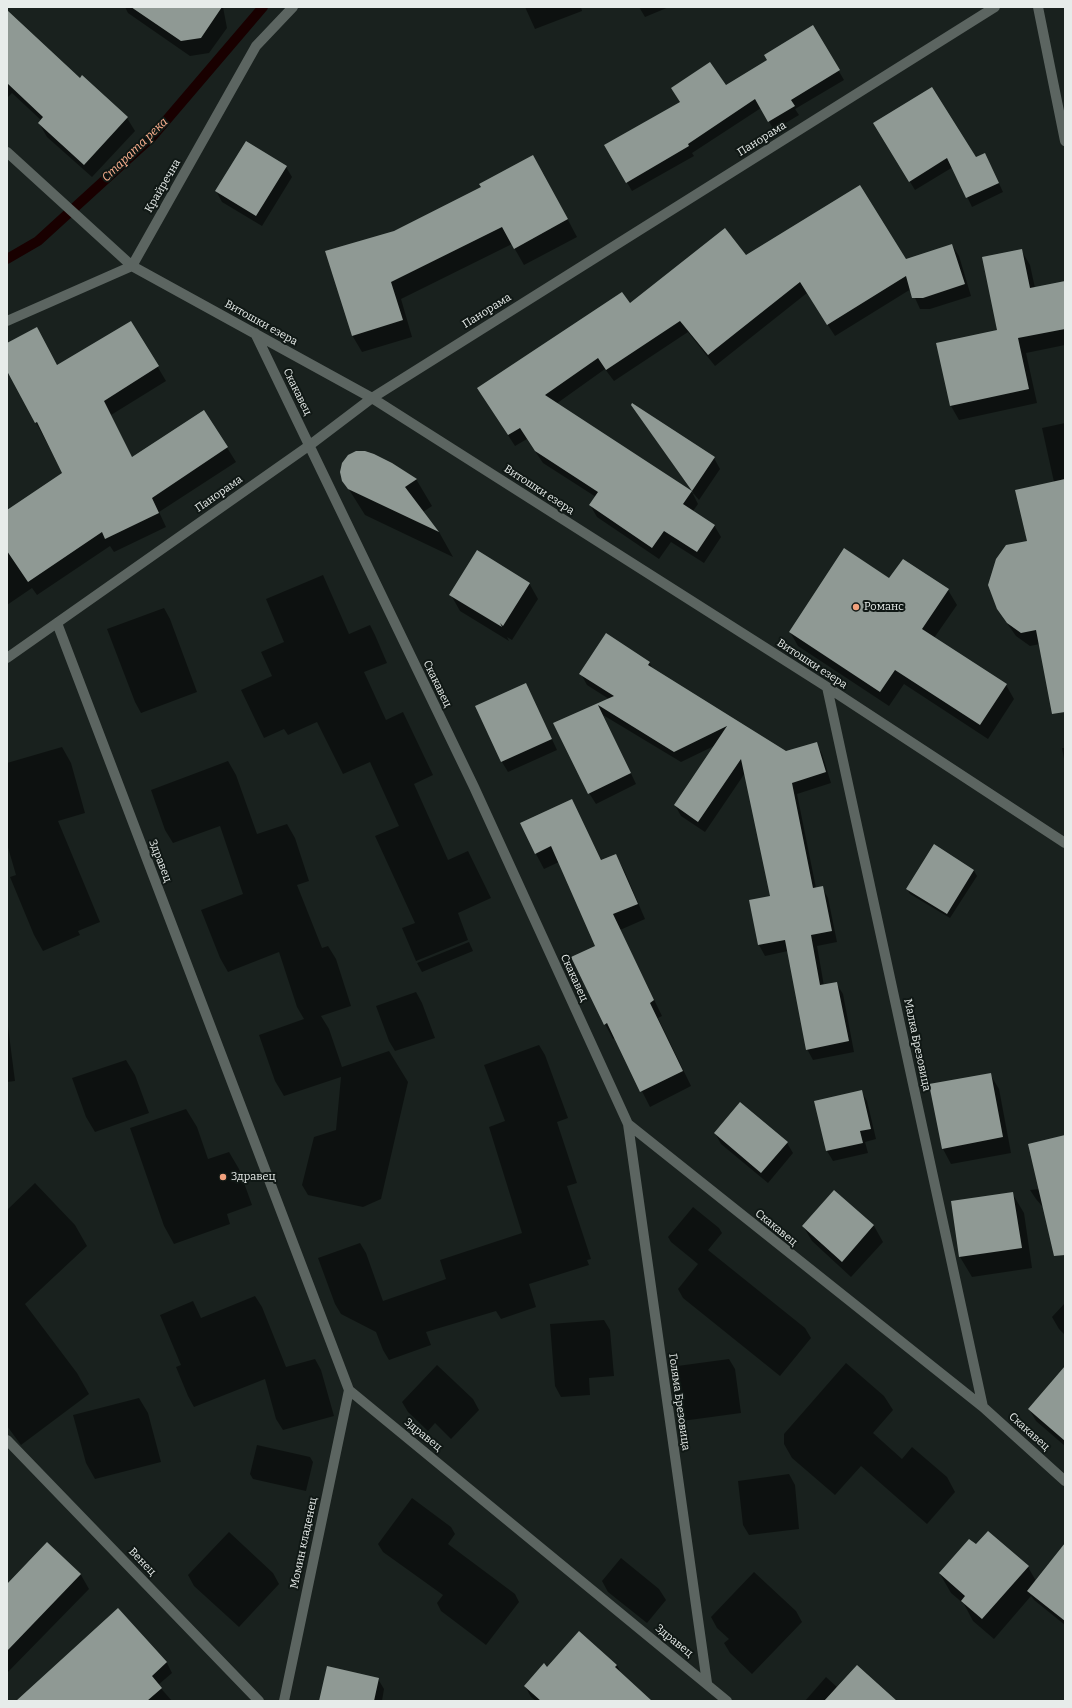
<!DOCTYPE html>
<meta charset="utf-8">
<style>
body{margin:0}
#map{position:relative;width:1072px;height:1708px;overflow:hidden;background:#19211e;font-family:Bitter,serif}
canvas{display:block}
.frame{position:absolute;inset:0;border:8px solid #e7ecea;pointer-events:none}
</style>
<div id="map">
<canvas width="1072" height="1708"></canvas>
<div class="frame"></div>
</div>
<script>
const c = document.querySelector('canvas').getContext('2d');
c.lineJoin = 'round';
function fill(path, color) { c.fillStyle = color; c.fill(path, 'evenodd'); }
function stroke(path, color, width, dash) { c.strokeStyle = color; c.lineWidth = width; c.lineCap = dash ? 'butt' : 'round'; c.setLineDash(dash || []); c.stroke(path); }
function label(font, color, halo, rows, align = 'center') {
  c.font = font + ' Bitter,serif'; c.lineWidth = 4; c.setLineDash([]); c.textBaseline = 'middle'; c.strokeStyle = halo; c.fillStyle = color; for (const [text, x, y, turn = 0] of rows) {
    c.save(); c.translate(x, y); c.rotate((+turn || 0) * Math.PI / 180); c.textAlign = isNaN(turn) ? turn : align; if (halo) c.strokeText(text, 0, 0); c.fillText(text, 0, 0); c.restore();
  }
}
const shadow = new Path2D(`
 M 125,7 L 223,7 L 227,28 L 209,53 L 190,56 L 128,13 Z
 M 525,7 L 581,7 L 582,11 L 535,29 Z
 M 639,7 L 669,7 L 645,17 Z
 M 7,16 L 80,79 L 127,118 L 135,131 L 92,177 L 47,137 L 39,123 L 42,121 L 12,93 L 7,98 Z
 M 813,27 L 844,80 L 795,109 L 799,115 L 774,130 L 761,108 L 692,153 L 694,156 L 632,191 L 605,145 L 681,102 L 725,86 L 769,61 Z
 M 880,133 L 975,158 L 985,154 L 1003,192 L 972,207 L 953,167 L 915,190 Z
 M 286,167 L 292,177 L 262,226 L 222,202 L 216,191 Z
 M 543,173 L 577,237 L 524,265 L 512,244 L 401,299 L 412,337 L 362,352 L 352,335 L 394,232 Z
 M 952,245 L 959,256 L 971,296 L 930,309 L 920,309 L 911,289 L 835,336 L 807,293 L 715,366 L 688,332 L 614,381 L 605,369 L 556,404 L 694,494 L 632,405 L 714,458 L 720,469 L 699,500 L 694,494 L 693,494 L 698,504 L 693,511 L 714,525 L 721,537 L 704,563 L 671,542 L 659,559 L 597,517 L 590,505 L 596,497 L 543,463 L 527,439 L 515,446 L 478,389 L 630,305 L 746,257 L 906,260 Z
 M 1021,250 L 1030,265 L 1035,288 L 1065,282 L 1065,345 L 1026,353 L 1037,403 L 959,420 L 951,406 L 998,330 Z
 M 131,322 L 166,381 L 111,415 L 132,458 L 204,411 L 236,462 L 159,512 L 166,527 L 114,552 L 110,546 L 37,595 L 32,588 L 7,605 L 7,511 L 63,473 L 7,368 L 7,344 L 58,366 Z
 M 1065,423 L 1065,705 L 1040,644 L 1030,646 L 1016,636 L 997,609 L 1054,482 L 1042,428 Z
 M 416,479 L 432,506 L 423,512 L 439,532 L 453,557 L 365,515 L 343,480 Z
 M 323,575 L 349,634 L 370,625 L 375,635 L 387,663 L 364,672 L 386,720 L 403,712 L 433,775 L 414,784 L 448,860 L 468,851 L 491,898 L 458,913 L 468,940 L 416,961 L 402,928 L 415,923 L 375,836 L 399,826 L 370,762 L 343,774 L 317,722 L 288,735 L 284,729 L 264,738 L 241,690 L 272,676 L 261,652 L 284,642 L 266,599 Z
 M 890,580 L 948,590 L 957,605 L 934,638 L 1006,685 L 1014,699 L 988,739 L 904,684 L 889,706 L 798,646 L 790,632 Z
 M 529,583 L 538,599 L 512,640 L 507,637 L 509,641 L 460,611 L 451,595 Z
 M 164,608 L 170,619 L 197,692 L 141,713 L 135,702 L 107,629 Z
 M 649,662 L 654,671 L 786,752 L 816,743 L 822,754 L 831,783 L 797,794 L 816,888 L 822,887 L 828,898 L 837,942 L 817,946 L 824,986 L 836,983 L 843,994 L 854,1052 L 813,1060 L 807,1049 L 788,951 L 765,956 L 759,945 L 750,901 L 771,897 L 745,773 L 705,832 L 681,816 L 675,805 L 714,746 L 681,762 L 603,715 L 636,784 L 596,804 L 589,793 L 555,723 L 609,699 L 587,685 L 581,674 Z
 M 526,684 L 557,750 L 508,772 L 502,762 Z
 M 62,747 L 71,763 L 85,813 L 58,821 L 100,922 L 78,931 L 80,935 L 43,951 L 34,935 L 10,877 L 16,875 L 7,844 L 7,763 Z
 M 1062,748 L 1065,748 L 1065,764 Z
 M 228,761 L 236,775 L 257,834 L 287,824 L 295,838 L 309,881 L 297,885 L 322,948 L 328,946 L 336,959 L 351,1006 L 321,1016 L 329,1029 L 342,1067 L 389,1051 L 408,1082 L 381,1199 L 363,1207 L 308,1195 L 302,1185 L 314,1137 L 336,1130 L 341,1077 L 284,1096 L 275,1081 L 259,1035 L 304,1019 L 297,1007 L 279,952 L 228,972 L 220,958 L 201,910 L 243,894 L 220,826 L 173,843 L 165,830 L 151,790 Z
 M 571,800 L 602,861 L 615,855 L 624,870 L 645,919 L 620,930 L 662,1016 L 658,1018 L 691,1086 L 650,1107 L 615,1038 L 613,1039 L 605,1024 L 596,946 L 559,862 L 544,869 L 536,854 Z
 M 934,846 L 974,871 L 977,876 L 950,918 L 910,894 L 907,889 Z
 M 469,942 L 473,951 L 422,972 L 417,963 Z
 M 416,992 L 422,1003 L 435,1038 L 395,1051 L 389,1041 L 376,1006 Z
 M 7,1019 L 15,1081 L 7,1082 Z
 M 539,1045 L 545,1055 L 568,1118 L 557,1122 L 577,1183 L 567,1186 L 591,1259 L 587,1260 L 589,1265 L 529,1284 L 536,1307 L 501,1319 L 496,1311 L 426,1332 L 431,1345 L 389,1360 L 383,1350 L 376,1332 L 341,1314 L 335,1304 L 318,1258 L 360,1243 L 366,1253 L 383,1301 L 446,1279 L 440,1260 L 522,1233 L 489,1127 L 505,1121 L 484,1065 Z
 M 126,1060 L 135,1075 L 149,1113 L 95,1132 L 86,1117 L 72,1078 Z
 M 990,1074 L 999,1089 L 1011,1153 L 951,1164 L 943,1149 Z
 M 861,1091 L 867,1101 L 876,1139 L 865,1142 L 868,1153 L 833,1161 L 827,1151 L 815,1102 Z
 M 186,1109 L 197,1127 L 208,1159 L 229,1152 L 239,1169 L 252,1205 L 227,1214 L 230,1224 L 174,1244 L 164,1226 L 130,1128 Z
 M 715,1133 L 787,1143 L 793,1153 L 768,1183 L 721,1144 Z
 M 1065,1136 L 1065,1233 L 1036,1199 L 1030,1190 L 1040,1189 Z
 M 35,1183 L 75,1225 L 87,1246 L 25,1304 L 77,1373 L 89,1394 L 21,1445 L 7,1426 L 7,1210 Z
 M 834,1191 L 874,1226 L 883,1242 L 851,1277 L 812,1241 L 803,1226 Z
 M 1012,1193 L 1024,1213 L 1032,1268 L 972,1277 L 960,1257 L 952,1202 Z
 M 693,1207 L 719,1228 L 722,1233 L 708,1250 L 805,1328 L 811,1338 L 780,1376 L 683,1298 L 678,1289 L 698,1264 L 671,1242 L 668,1237 Z
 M 255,1296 L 262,1307 L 286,1367 L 315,1359 L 321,1370 L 334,1416 L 283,1430 L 276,1419 L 265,1379 L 194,1407 L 188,1396 L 176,1367 L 181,1365 L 160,1315 L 193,1301 L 201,1318 Z
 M 1065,1303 L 1065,1335 L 1059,1329 L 1052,1317 Z
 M 604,1320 L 610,1330 L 614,1376 L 589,1378 L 590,1395 L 561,1397 L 555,1386 L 550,1324 Z
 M 729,1359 L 735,1369 L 741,1413 L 682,1421 L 676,1410 L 670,1367 Z
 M 846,1363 L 884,1396 L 893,1410 L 873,1433 L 902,1459 L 912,1447 L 947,1477 L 955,1492 L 927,1524 L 861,1466 L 835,1495 L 792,1458 L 784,1444 L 784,1434 Z
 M 437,1365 L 473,1399 L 479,1410 L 451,1439 L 435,1423 L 428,1431 L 408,1412 L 402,1402 Z
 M 1065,1367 L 1065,1446 L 1036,1421 L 1029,1409 Z
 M 139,1398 L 148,1413 L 161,1462 L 95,1479 L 86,1463 L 73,1415 Z
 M 257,1445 L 310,1457 L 313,1462 L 306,1491 L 253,1479 L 250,1474 Z
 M 789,1474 L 795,1485 L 799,1529 L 749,1535 L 743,1525 L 738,1481 Z
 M 412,1498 L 451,1527 L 455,1534 L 448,1544 L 515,1594 L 519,1602 L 486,1645 L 441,1611 L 437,1603 L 443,1595 L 383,1552 L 378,1544 Z
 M 229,1532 L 273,1573 L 279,1584 L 239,1627 L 194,1586 L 188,1575 Z
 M 47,1543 L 81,1575 L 89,1589 L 7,1673 L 7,1586 Z
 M 1065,1544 L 1065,1625 L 1034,1600 L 1031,1596 L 994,1639 L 973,1621 L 964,1604 L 951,1593 L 940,1574 L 976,1546 L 1028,1567 L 1036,1581 Z
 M 621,1558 L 659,1589 L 666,1600 L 647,1623 L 608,1592 L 602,1581 Z
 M 754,1572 L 796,1611 L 802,1622 L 752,1674 L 730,1653 L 724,1643 L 729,1639 L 717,1628 L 711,1617 Z
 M 118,1609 L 167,1663 L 172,1673 L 158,1685 L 172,1701 L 28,1701 Z
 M 579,1632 L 617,1665 L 622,1675 L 650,1701 L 536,1701 L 531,1697 L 525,1686 L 548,1668 Z
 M 826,1677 L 838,1688 L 896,1701 L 805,1701 Z
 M 378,1679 L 384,1689 L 382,1701 L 320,1701 Z`);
const stream = new Path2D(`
 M 7,259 L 38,241 L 152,137 L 263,7`);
const building = new Path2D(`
 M 131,7 L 222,7 L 201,38 L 181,41 Z
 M 7,10 L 80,78 L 82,75 L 128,117 L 84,165 L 38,123 L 43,117 L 7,83 Z
 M 813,25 L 840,70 L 791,100 L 795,106 L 768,122 L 755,99 L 688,144 L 689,146 L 626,183 L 604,145 L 680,102 L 671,88 L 710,62 L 726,85 L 767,60 L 764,55 Z
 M 932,87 L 976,157 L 985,153 L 999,183 L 966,198 L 947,158 L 909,182 L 873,123 Z
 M 246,141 L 287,166 L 256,216 L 215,191 Z
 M 533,155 L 568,219 L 514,249 L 502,227 L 391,282 L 403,320 L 352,336 L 325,251 L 394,231 L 481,187 L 479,184 Z
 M 860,185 L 906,259 L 952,244 L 965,284 L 923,298 L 912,298 L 906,276 L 827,325 L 800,282 L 708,355 L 680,321 L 606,370 L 598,358 L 545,395 L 692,491 L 683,504 L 715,525 L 697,552 L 664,531 L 652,548 L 589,505 L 598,492 L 535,451 L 520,428 L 508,435 L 477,388 L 622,292 L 630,303 L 725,228 L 746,255 Z
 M 1022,249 L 1030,288 L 1065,281 L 1065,329 L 1018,338 L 1029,389 L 950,406 L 936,343 L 997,330 L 982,257 Z
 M 131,321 L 159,366 L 104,401 L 132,457 L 204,410 L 228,447 L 152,498 L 159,513 L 105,539 L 102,532 L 28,582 L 7,551 L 7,510 L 62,473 L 37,422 L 35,423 L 7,371 L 7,343 L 37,327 L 57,365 Z
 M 632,403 L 715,457 L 692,491 L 631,405 Z
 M 356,451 L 365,451 L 374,454 L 392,463 L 417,479 L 405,487 L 439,532 L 348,489 L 342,481 L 340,472 L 342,463 L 348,455 Z
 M 1065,479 L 1065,712 L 1052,714 L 1036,630 L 1021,633 L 1007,623 L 997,609 L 988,585 L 996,559 L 1006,545 L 1027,541 L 1015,490 Z
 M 844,548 L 889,578 L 903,559 L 949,589 L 922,629 L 1007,684 L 980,725 L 895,670 L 880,692 L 789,632 Z
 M 477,550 L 530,583 L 503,626 L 500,623 L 502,627 L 449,595 Z
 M 606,633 L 650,662 L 648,665 L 786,751 L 817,742 L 826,772 L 792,783 L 813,888 L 823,886 L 832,931 L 811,935 L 820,985 L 837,982 L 849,1041 L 806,1050 L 785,940 L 758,945 L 749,900 L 770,896 L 741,759 L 698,822 L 674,805 L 727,726 L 674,752 L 598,705 L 631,773 L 588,794 L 553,723 L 614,696 L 579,674 Z
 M 526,683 L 552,739 L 501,762 L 475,706 Z
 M 572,799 L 601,860 L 616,854 L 638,904 L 613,914 L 654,1000 L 650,1003 L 683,1071 L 640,1092 L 607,1023 L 604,1025 L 571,957 L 595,946 L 551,846 L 535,854 L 520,823 Z
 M 934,844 L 974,870 L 947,914 L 906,889 Z
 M 991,1073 L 1003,1137 L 942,1149 L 929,1084 Z
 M 862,1090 L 871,1129 L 860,1131 L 863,1143 L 826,1151 L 814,1101 Z
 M 740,1102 L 788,1142 L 761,1173 L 714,1133 Z
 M 1065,1135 L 1065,1255 L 1054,1256 L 1028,1144 Z
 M 834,1190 L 874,1225 L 842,1262 L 802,1226 Z
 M 1013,1192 L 1022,1248 L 959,1257 L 951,1201 Z
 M 1065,1366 L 1065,1441 L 1028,1409 Z
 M 988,1531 L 1029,1566 L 982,1619 L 961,1601 L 965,1596 L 939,1573 L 969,1539 L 976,1544 Z
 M 47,1542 L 81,1574 L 7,1651 L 7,1584 Z
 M 1065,1543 L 1065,1621 L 1027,1591 Z
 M 118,1608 L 167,1662 L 152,1676 L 162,1688 L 147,1701 L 16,1701 Z
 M 579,1631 L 617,1665 L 615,1667 L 652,1701 L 541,1701 L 524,1686 L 544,1663 L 547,1667 Z
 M 857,1665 L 897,1701 L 824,1701 Z
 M 327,1666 L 379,1678 L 374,1701 L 319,1701 Z`);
const street = new Path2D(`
 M 1038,7 L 1065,141
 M 7,152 L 132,266 L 372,398 L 827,687 L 1065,843
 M 7,321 L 132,266 L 256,46 L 293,7
 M 255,333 L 474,787 L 628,1124 L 983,1407 L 1065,1481
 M 57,623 L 349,1390 L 727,1701
 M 7,658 L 310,445 L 372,398 L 995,7
 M 827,687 L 983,1407
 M 628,1124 L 707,1683
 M 7,1440 L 259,1701
 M 284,1701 L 349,1390`);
const markers = [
 [856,607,4,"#f1a17d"],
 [223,1177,4,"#f1a17d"]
];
const streetNames = [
 ["Панорама",762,139,-32],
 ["Крайречна",163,186,-60],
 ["Панорама",487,311,-32],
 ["Витошки езера",261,323,29],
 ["Скакавец",297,392,64],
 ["Витошки езера",539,490,33],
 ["Панорама",219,494,-35],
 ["Витошки езера",812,664,33],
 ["Скакавец",437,684,64],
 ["Здравец",160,861,69],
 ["Скакавец",574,978,65],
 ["Малка Брезовица",917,1045,78],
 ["Скакавец",776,1228,39],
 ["Голяма Брезовица",679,1402,82],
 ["Скакавец",1029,1432,42],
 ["Здравец",423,1435,39],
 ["Момин кладенец",304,1543,-78],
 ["Венец",142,1562,46],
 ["Здравец",674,1641,39]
];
const poiNames = [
 ["Романс",864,607],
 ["Здравец",231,1177]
];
const waterNames = [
 ["Старата река",135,150,-44]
];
fill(shadow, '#0007');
stroke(stream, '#190000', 10);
fill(building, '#8f9994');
stroke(street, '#5c6561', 10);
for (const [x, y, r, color] of markers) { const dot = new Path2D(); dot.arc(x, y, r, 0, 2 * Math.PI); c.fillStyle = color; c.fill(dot); stroke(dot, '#101815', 1.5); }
label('11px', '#e7ecea', '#101815', streetNames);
label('11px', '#e7ecea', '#101815', poiNames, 'left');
label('italic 12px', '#ffb290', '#101815', waterNames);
</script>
